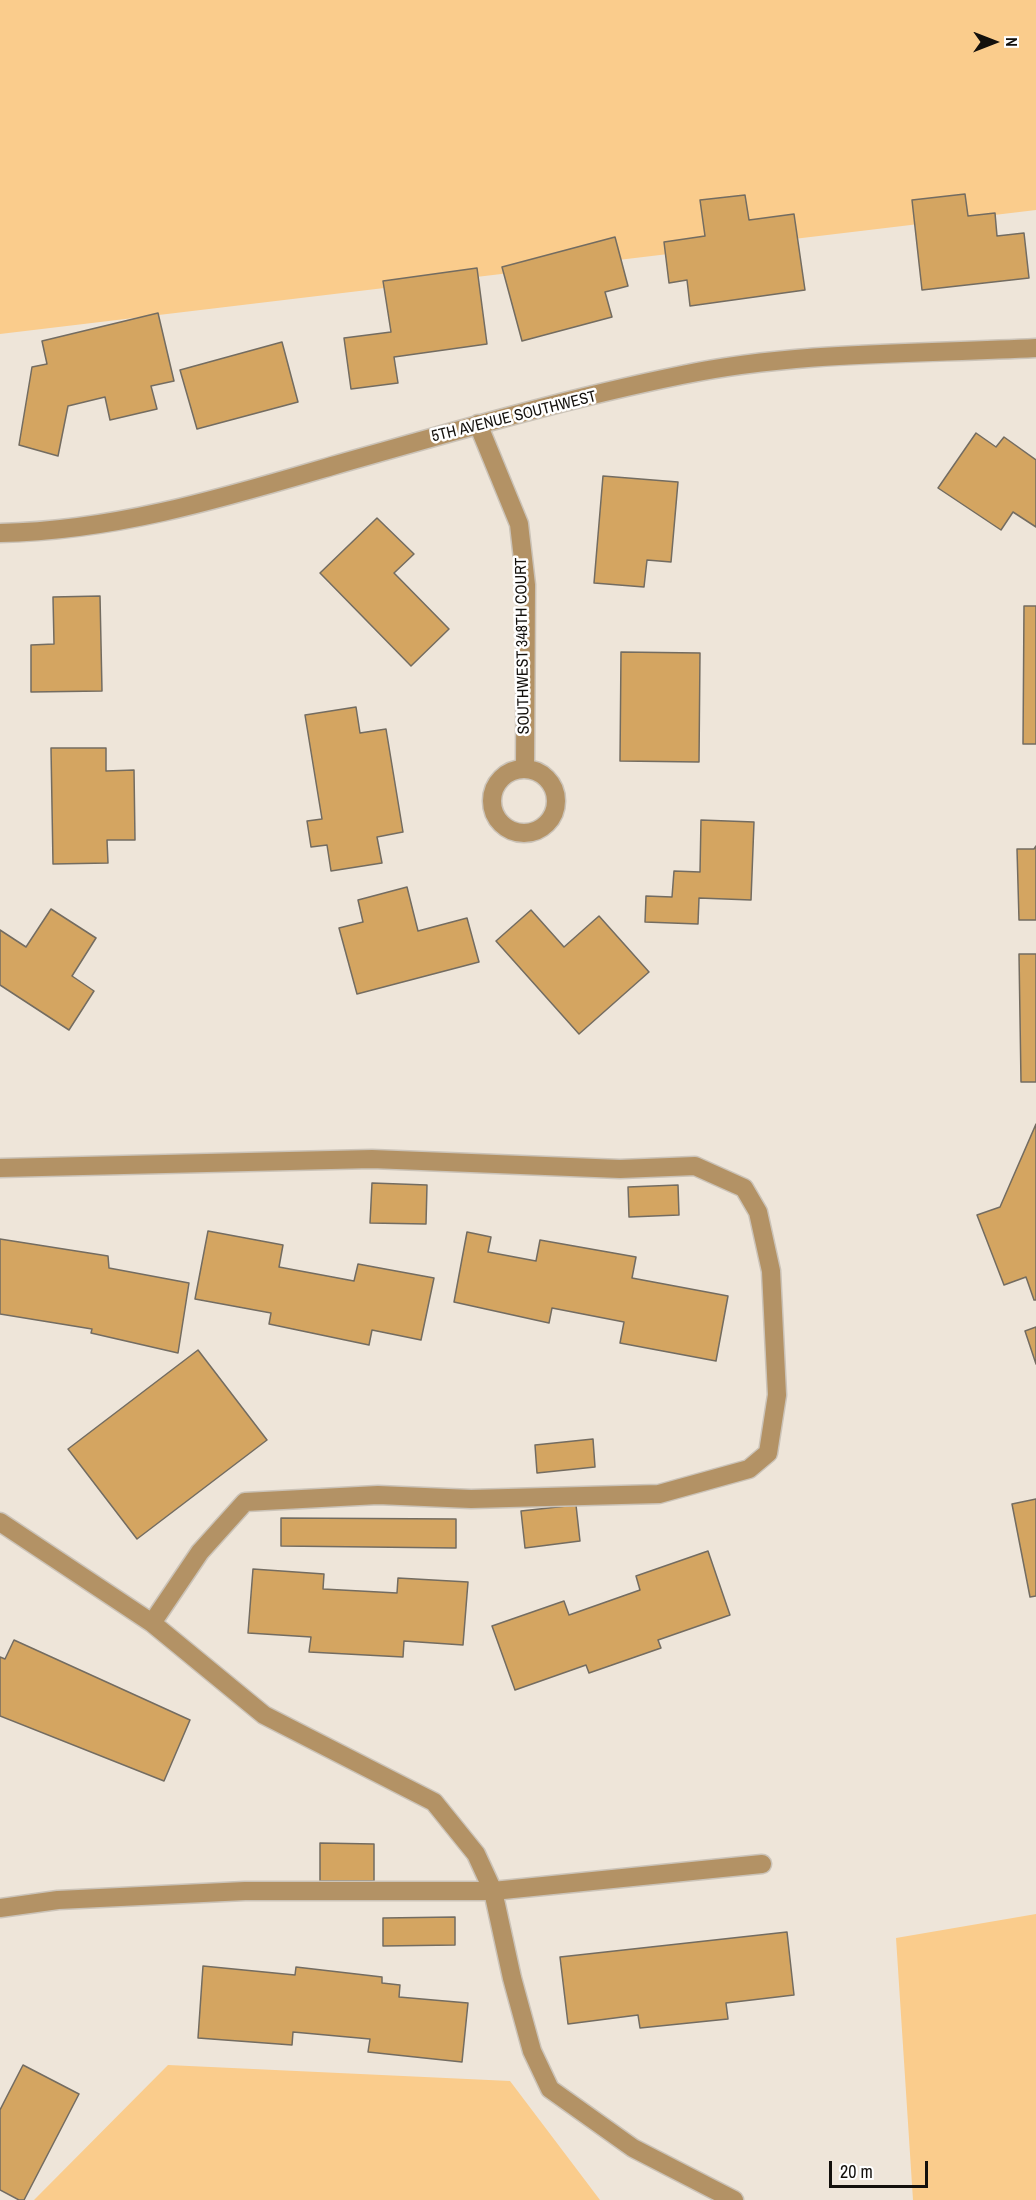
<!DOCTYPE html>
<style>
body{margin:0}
#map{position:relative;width:1036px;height:2200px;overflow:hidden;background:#eee5d9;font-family:"Archivo Narrow",sans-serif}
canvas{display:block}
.north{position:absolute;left:964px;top:12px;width:60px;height:60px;-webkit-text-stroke:4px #fff;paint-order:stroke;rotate:90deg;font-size:16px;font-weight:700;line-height:24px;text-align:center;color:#13100c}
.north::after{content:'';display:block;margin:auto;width:21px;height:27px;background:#13100c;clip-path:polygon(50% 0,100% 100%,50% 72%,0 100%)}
.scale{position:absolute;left:829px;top:2161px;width:99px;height:27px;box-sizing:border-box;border:3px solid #13100c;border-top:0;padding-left:8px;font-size:18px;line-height:21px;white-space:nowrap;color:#13100c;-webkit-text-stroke:4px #fff;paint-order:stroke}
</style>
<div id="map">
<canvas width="1036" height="2200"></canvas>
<div class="north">N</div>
<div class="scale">20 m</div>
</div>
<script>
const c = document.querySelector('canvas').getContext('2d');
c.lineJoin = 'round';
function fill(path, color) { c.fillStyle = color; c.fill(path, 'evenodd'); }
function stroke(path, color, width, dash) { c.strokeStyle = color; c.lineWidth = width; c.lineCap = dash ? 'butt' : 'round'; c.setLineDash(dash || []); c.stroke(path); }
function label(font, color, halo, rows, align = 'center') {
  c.font = font + ' "Archivo Narrow",sans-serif'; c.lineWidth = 5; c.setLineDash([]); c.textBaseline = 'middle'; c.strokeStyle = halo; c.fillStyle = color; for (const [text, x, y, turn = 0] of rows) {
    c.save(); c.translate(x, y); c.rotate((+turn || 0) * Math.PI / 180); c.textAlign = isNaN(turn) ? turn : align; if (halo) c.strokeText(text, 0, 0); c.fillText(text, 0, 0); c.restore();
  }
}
const green = new Path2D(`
 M 0,0 L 1036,0 L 1036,210 L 0,334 Z
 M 1036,1914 L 1036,2200 L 913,2200 L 896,1938 Z
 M 168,2065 L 510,2081 L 600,2200 L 34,2200 Z`);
const building = new Path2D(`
 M 965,194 L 968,216 L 995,213 L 997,236 L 1024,233 L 1029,278 L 922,290 L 912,200 Z
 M 745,195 L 749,220 L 794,214 L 805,290 L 690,306 L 687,280 L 669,283 L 664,242 L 705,236 L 700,200 Z
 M 615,237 L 628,286 L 605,292 L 612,317 L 522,341 L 502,267 Z
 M 477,268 L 487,344 L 394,357 L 398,383 L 351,389 L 344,338 L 391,332 L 383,281 Z
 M 158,313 L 174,381 L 151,386 L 157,409 L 110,420 L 105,397 L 68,406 L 58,456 L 19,445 L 32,367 L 47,364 L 42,341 Z
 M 282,342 L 298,402 L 197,429 L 180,370 Z
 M 976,433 L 996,447 L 1004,437 L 1036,460 L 1036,527 L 1013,512 L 1001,530 L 938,488 Z
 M 603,476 L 678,482 L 671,562 L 647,560 L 644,587 L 594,583 Z
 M 377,518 L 414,554 L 394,573 L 449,629 L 411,666 L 320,573 Z
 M 100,596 L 102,691 L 31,692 L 31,645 L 54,644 L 53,597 Z
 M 1024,606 L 1036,606 L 1036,744 L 1023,744 Z
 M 621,652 L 700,653 L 699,762 L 620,761 Z
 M 356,707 L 360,733 L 386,729 L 403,832 L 377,837 L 382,863 L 331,871 L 327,845 L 311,847 L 307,821 L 322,819 L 305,715 Z
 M 51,748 L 106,748 L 106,771 L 134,770 L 135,840 L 107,840 L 108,863 L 53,864 Z
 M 701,820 L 754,822 L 751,900 L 699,898 L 698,924 L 645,922 L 646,896 L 672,897 L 674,871 L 700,872 Z
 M 1036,846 L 1036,920 L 1019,920 L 1017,849 L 1034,849 Z
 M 407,887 L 418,931 L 467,918 L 479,962 L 357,994 L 339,928 L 363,922 L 358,900 Z
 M 51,909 L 96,938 L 72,976 L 94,991 L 69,1030 L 0,985 L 0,930 L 26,947 Z
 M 531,910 L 564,947 L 599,916 L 649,972 L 579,1034 L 496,941 Z
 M 1019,954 L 1036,954 L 1036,1082 L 1021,1082 Z
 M 1036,1124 L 1036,1300 L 1034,1300 L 1026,1277 L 1004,1285 L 977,1215 L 1000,1207 Z
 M 372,1183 L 427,1185 L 426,1224 L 370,1223 Z
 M 678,1185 L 679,1215 L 629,1217 L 628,1187 Z
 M 208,1231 L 283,1245 L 279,1267 L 354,1281 L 358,1264 L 434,1278 L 421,1340 L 372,1330 L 369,1345 L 269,1324 L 271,1313 L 195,1299 Z
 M 467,1232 L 491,1237 L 488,1252 L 536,1261 L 540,1240 L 636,1257 L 632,1278 L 728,1296 L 716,1361 L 620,1343 L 624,1322 L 552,1308 L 549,1323 L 454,1302 Z
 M 0,1239 L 108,1256 L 109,1268 L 189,1283 L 178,1353 L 91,1333 L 92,1329 L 0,1314 Z
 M 1036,1327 L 1036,1364 L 1025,1331 Z
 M 198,1350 L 267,1440 L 137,1539 L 68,1449 Z
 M 593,1439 L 595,1467 L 537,1473 L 535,1445 Z
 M 1036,1499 L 1036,1596 L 1030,1597 L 1012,1504 Z
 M 576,1505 L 580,1541 L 525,1548 L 521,1511 Z
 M 281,1518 L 456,1519 L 456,1548 L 281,1546 Z
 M 708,1551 L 730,1615 L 658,1640 L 661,1648 L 589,1673 L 586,1665 L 515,1690 L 492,1626 L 564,1601 L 569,1615 L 640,1590 L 636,1576 Z
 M 253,1569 L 324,1574 L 323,1589 L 397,1593 L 398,1578 L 468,1582 L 463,1645 L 404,1641 L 403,1657 L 309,1652 L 311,1637 L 248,1633 Z
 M 14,1640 L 190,1720 L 164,1781 L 0,1716 L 0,1657 L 5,1659 Z
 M 320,1843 L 374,1844 L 374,1881 L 320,1881 Z
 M 455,1917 L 455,1945 L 383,1946 L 383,1918 Z
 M 787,1932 L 794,1995 L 726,2003 L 728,2019 L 640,2028 L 638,2015 L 568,2024 L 560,1957 Z
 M 203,1966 L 295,1975 L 296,1967 L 382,1977 L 382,1983 L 400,1985 L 399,1997 L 468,2003 L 462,2062 L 368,2052 L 370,2039 L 293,2032 L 292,2045 L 198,2038 Z
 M 23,2065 L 79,2094 L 24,2200 L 19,2200 L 0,2190 L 0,2110 Z`);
const minor = new Path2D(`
 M 478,424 L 519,524 L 526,585 L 525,768
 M 0,533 C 114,531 223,498 332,466 C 448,433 564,399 682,375 C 798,351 918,354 1036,348
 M492 801a32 32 0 1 1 64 0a32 32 0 1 1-64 0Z
 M 0,1168 L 372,1159 L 620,1169 L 695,1166 L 744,1188 L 758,1212 L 771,1271 L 777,1395 L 768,1453 L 749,1469 L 659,1494 L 471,1499 L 378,1495 L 245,1502 L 200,1552 L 152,1623
 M 0,1522 L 152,1623 L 264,1715 L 434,1802 L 476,1854 L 493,1891 L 512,1978 L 532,2051 L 550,2089 L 633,2148 L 734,2200
 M 0,1908 L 58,1900 L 245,1891 L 493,1891 L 762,1864`);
const streetNames = [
 ["5TH AVENUE SOUTHWEST",514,417,-14],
 ["SOUTHWEST 348TH COURT",523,646,-91]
];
fill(green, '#facc8c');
fill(building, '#d4a561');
stroke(building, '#736c61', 1.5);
stroke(minor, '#cbc3b8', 21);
stroke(minor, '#b39265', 18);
label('16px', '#13100c', '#fff', streetNames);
</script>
